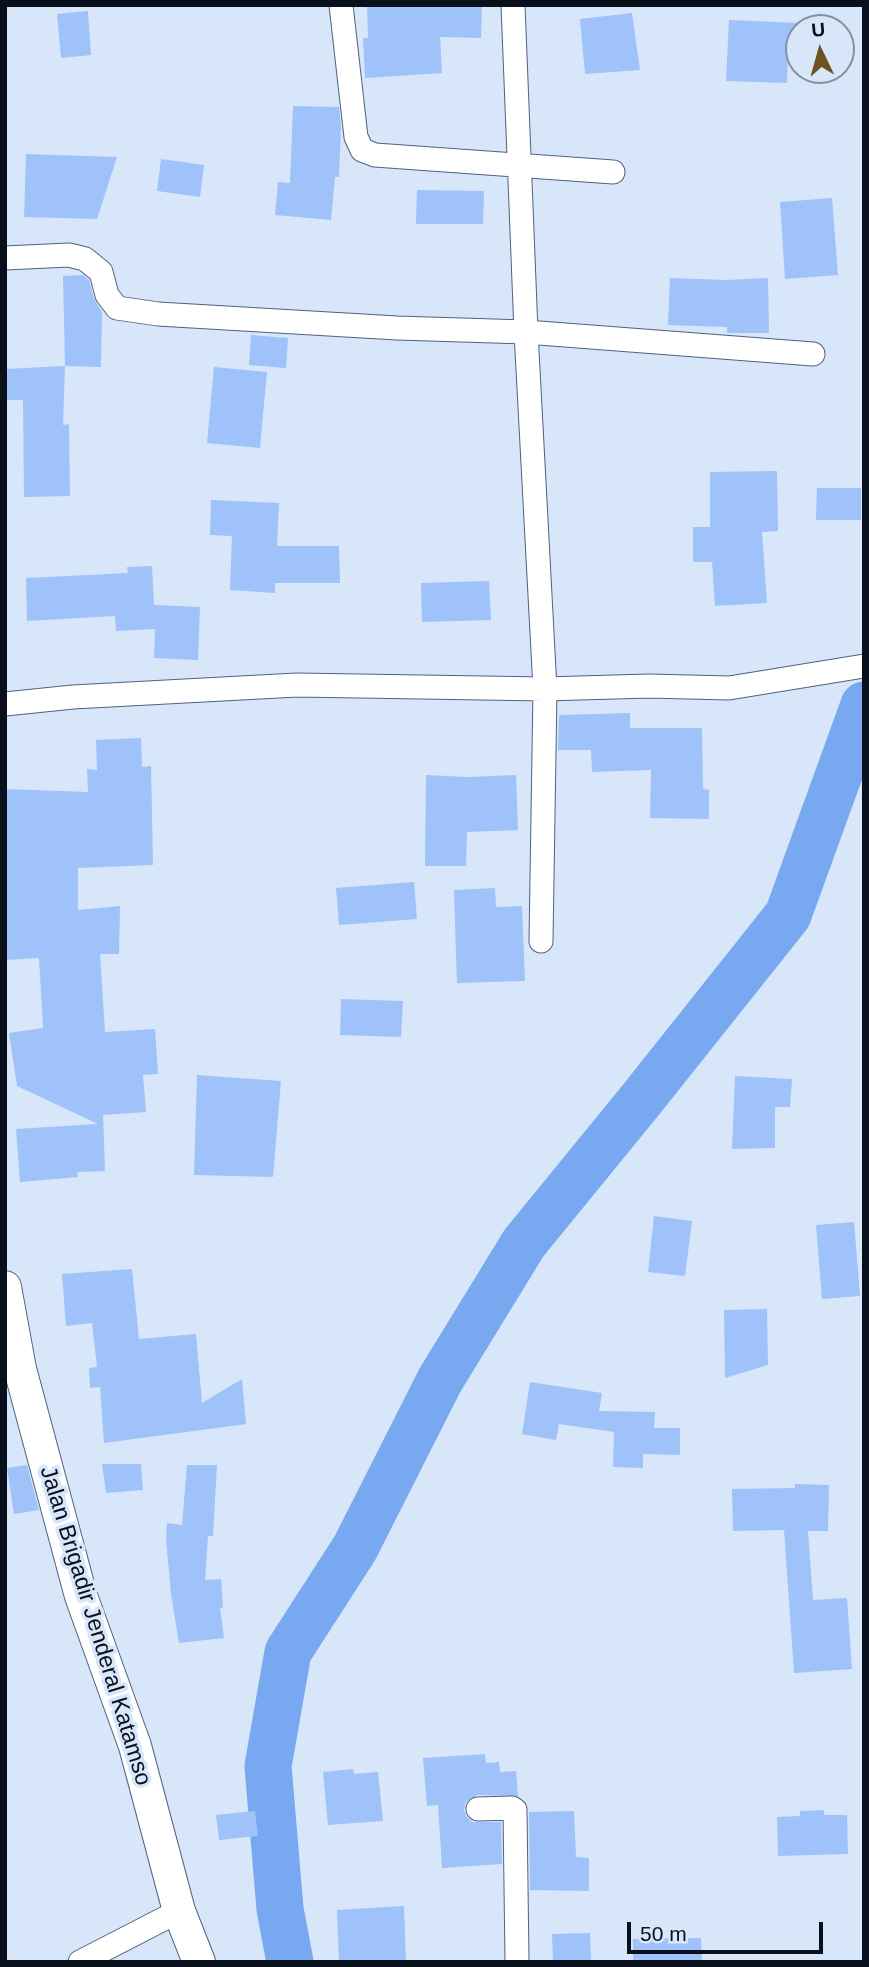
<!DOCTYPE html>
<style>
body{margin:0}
#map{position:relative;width:869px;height:1967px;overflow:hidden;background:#d8e6fa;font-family:Arial,sans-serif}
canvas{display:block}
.frame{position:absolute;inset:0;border:7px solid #08101b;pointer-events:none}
.north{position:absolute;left:785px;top:14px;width:70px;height:70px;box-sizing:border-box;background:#d8e6fa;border:2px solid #8590a1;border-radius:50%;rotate:355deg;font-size:19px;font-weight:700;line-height:28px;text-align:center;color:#08101b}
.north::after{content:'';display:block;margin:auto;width:24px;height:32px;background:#6d5224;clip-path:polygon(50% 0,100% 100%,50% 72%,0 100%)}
.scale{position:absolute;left:627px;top:1922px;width:196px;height:32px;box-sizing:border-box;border:4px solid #08101b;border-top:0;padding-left:9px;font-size:21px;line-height:24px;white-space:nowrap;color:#08101b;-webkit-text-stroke:5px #d8e6fa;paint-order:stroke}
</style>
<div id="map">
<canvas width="869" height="1967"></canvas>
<div class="frame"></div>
<div class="north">U</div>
<div class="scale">50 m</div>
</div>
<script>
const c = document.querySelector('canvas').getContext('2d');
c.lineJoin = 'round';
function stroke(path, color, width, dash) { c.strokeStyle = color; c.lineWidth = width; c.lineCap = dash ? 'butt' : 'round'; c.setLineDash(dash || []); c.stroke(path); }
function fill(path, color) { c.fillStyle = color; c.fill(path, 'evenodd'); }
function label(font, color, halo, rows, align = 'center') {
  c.font = font + ' Arial,sans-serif'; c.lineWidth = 7; c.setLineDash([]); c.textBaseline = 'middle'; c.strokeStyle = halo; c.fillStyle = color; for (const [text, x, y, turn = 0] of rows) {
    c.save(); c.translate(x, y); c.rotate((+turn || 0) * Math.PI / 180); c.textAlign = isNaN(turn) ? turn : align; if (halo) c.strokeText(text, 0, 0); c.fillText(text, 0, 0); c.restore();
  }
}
const river = new Path2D(`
 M 290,1962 L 280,1909 L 268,1766 L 288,1652 L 355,1548 L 440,1380 L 524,1243 L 640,1101 L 788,915 L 864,705`);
const building = new Path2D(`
 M 367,5 L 482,6 L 481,38 L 440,37 L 442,73 L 365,78 L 363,38 L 368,38 Z
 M 88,11 L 91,55 L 61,58 L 57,14 Z
 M 632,13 L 640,70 L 585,74 L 580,19 Z
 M 729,20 L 799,23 L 799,51 L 788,51 L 787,83 L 726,81 Z
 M 293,106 L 339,107 L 341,126 L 339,177 L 335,177 L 331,220 L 275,215 L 278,182 L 290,183 Z
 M 26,154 L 117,157 L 97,219 L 24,217 Z
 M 161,159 L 204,165 L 200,197 L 157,191 Z
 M 417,190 L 484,191 L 483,224 L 416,224 Z
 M 832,198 L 838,275 L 785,279 L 780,202 Z
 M 83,275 L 89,280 L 94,299 L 102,312 L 101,367 L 65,366 L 63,276 Z
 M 670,278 L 726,280 L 768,278 L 769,333 L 727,333 L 727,327 L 668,325 Z
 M 251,335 L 288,338 L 286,368 L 249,365 Z
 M 65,366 L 63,425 L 69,424 L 70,496 L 24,497 L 23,400 L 5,400 L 5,369 Z
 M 214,367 L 267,372 L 260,448 L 207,443 Z
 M 777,471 L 778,531 L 762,532 L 767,603 L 715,606 L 712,562 L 693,562 L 693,527 L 710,527 L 710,472 Z
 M 817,488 L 861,488 L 861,520 L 816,520 Z
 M 211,500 L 279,503 L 277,546 L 339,546 L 340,583 L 275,583 L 275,593 L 230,590 L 232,536 L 210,535 Z
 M 152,566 L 154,605 L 200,607 L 198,660 L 154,658 L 155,629 L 116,631 L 115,616 L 27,621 L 26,578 L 128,573 L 127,567 Z
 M 489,581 L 491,620 L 422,622 L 421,583 Z
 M 630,713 L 630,728 L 702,728 L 703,789 L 709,790 L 709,819 L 650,818 L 651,770 L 592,772 L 591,750 L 558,750 L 559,715 Z
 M 141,738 L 142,767 L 151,766 L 153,865 L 78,868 L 78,910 L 120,906 L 119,954 L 100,954 L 105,1032 L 155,1029 L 158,1074 L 143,1075 L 146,1112 L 103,1115 L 105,1171 L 77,1172 L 78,1177 L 20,1182 L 16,1129 L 98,1124 L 17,1086 L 9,1033 L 43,1028 L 39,958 L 5,960 L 5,789 L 88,792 L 87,769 L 97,770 L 96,740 Z
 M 426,775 L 468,777 L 516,775 L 518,830 L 467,832 L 466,866 L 425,866 Z
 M 414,882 L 417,919 L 339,925 L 336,888 Z
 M 495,888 L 496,907 L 522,906 L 525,981 L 457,983 L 454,890 Z
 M 341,999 L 403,1001 L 401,1037 L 340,1035 Z
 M 197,1075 L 281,1081 L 273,1177 L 194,1175 Z
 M 735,1076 L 792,1079 L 790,1107 L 775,1107 L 775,1148 L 732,1149 Z
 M 654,1216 L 692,1221 L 685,1276 L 648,1272 Z
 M 854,1222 L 860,1296 L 822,1299 L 816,1225 Z
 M 132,1269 L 139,1339 L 196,1334 L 202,1403 L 242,1379 L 246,1424 L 104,1443 L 100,1387 L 90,1388 L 89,1368 L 97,1367 L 92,1323 L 66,1326 L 62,1274 Z
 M 767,1309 L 768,1365 L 725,1378 L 724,1310 Z
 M 530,1382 L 602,1393 L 599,1411 L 655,1412 L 654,1428 L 680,1428 L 680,1455 L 643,1454 L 643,1468 L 613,1467 L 614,1432 L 559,1424 L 556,1440 L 522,1434 Z
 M 102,1464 L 141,1464 L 143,1490 L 106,1493 Z
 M 27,1465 L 39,1510 L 14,1514 L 7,1468 Z
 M 187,1465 L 217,1465 L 213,1536 L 208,1536 L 205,1580 L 221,1579 L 223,1608 L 220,1608 L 224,1638 L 179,1643 L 171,1594 L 166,1539 L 167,1523 L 182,1525 Z
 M 795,1484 L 829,1485 L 828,1531 L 808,1531 L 813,1600 L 847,1598 L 852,1669 L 794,1673 L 784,1530 L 733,1531 L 732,1489 L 795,1488 Z
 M 485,1754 L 486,1763 L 499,1762 L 500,1772 L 516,1771 L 518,1796 L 477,1795 L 466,1802 L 464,1810 L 467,1817 L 472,1822 L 501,1822 L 502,1864 L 442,1868 L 438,1805 L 427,1806 L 423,1758 Z
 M 353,1769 L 354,1774 L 378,1772 L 383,1821 L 328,1825 L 323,1772 Z
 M 824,1810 L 824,1815 L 847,1815 L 848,1854 L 778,1856 L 777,1817 L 800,1816 L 800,1811 Z
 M 255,1811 L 258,1836 L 219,1840 L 216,1815 Z
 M 574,1811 L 576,1857 L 589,1858 L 589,1891 L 530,1890 L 529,1812 Z
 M 404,1906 L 406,1962 L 339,1962 L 337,1910 Z
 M 590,1933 L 591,1962 L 553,1962 L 552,1934 Z
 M 701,1938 L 702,1962 L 633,1962 L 633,1939 Z`);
const minor = new Path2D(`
 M 341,5 L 356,137 L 362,150 L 375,155 L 613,172
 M 513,5 L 526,332 L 545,689 L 541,941
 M 5,258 L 69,255 L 85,259 L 101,272 L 107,295 L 117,308 L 158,314 L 397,328 L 526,332 L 813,354
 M 5,704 L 73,697 L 297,685 L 545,689 L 649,686 L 729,688 L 864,666
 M 478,1809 L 512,1808 L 515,1810 L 517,1962
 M 80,1962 L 179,1911`);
const secondary = new Path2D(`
 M 5,1287 L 20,1369 L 81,1596 L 135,1746 L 179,1911 L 199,1962`);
const streetNames = [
 ["Jalan Brigadir Jenderal Katamso",95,1626,73]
];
stroke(river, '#78a8ef', 47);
fill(building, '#9ec2f9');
stroke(minor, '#4f627e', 25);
stroke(secondary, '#4f627e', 34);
stroke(minor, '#fff', 23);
stroke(secondary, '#fff', 32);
label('23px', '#08101b', '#d8e6fa', streetNames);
</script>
